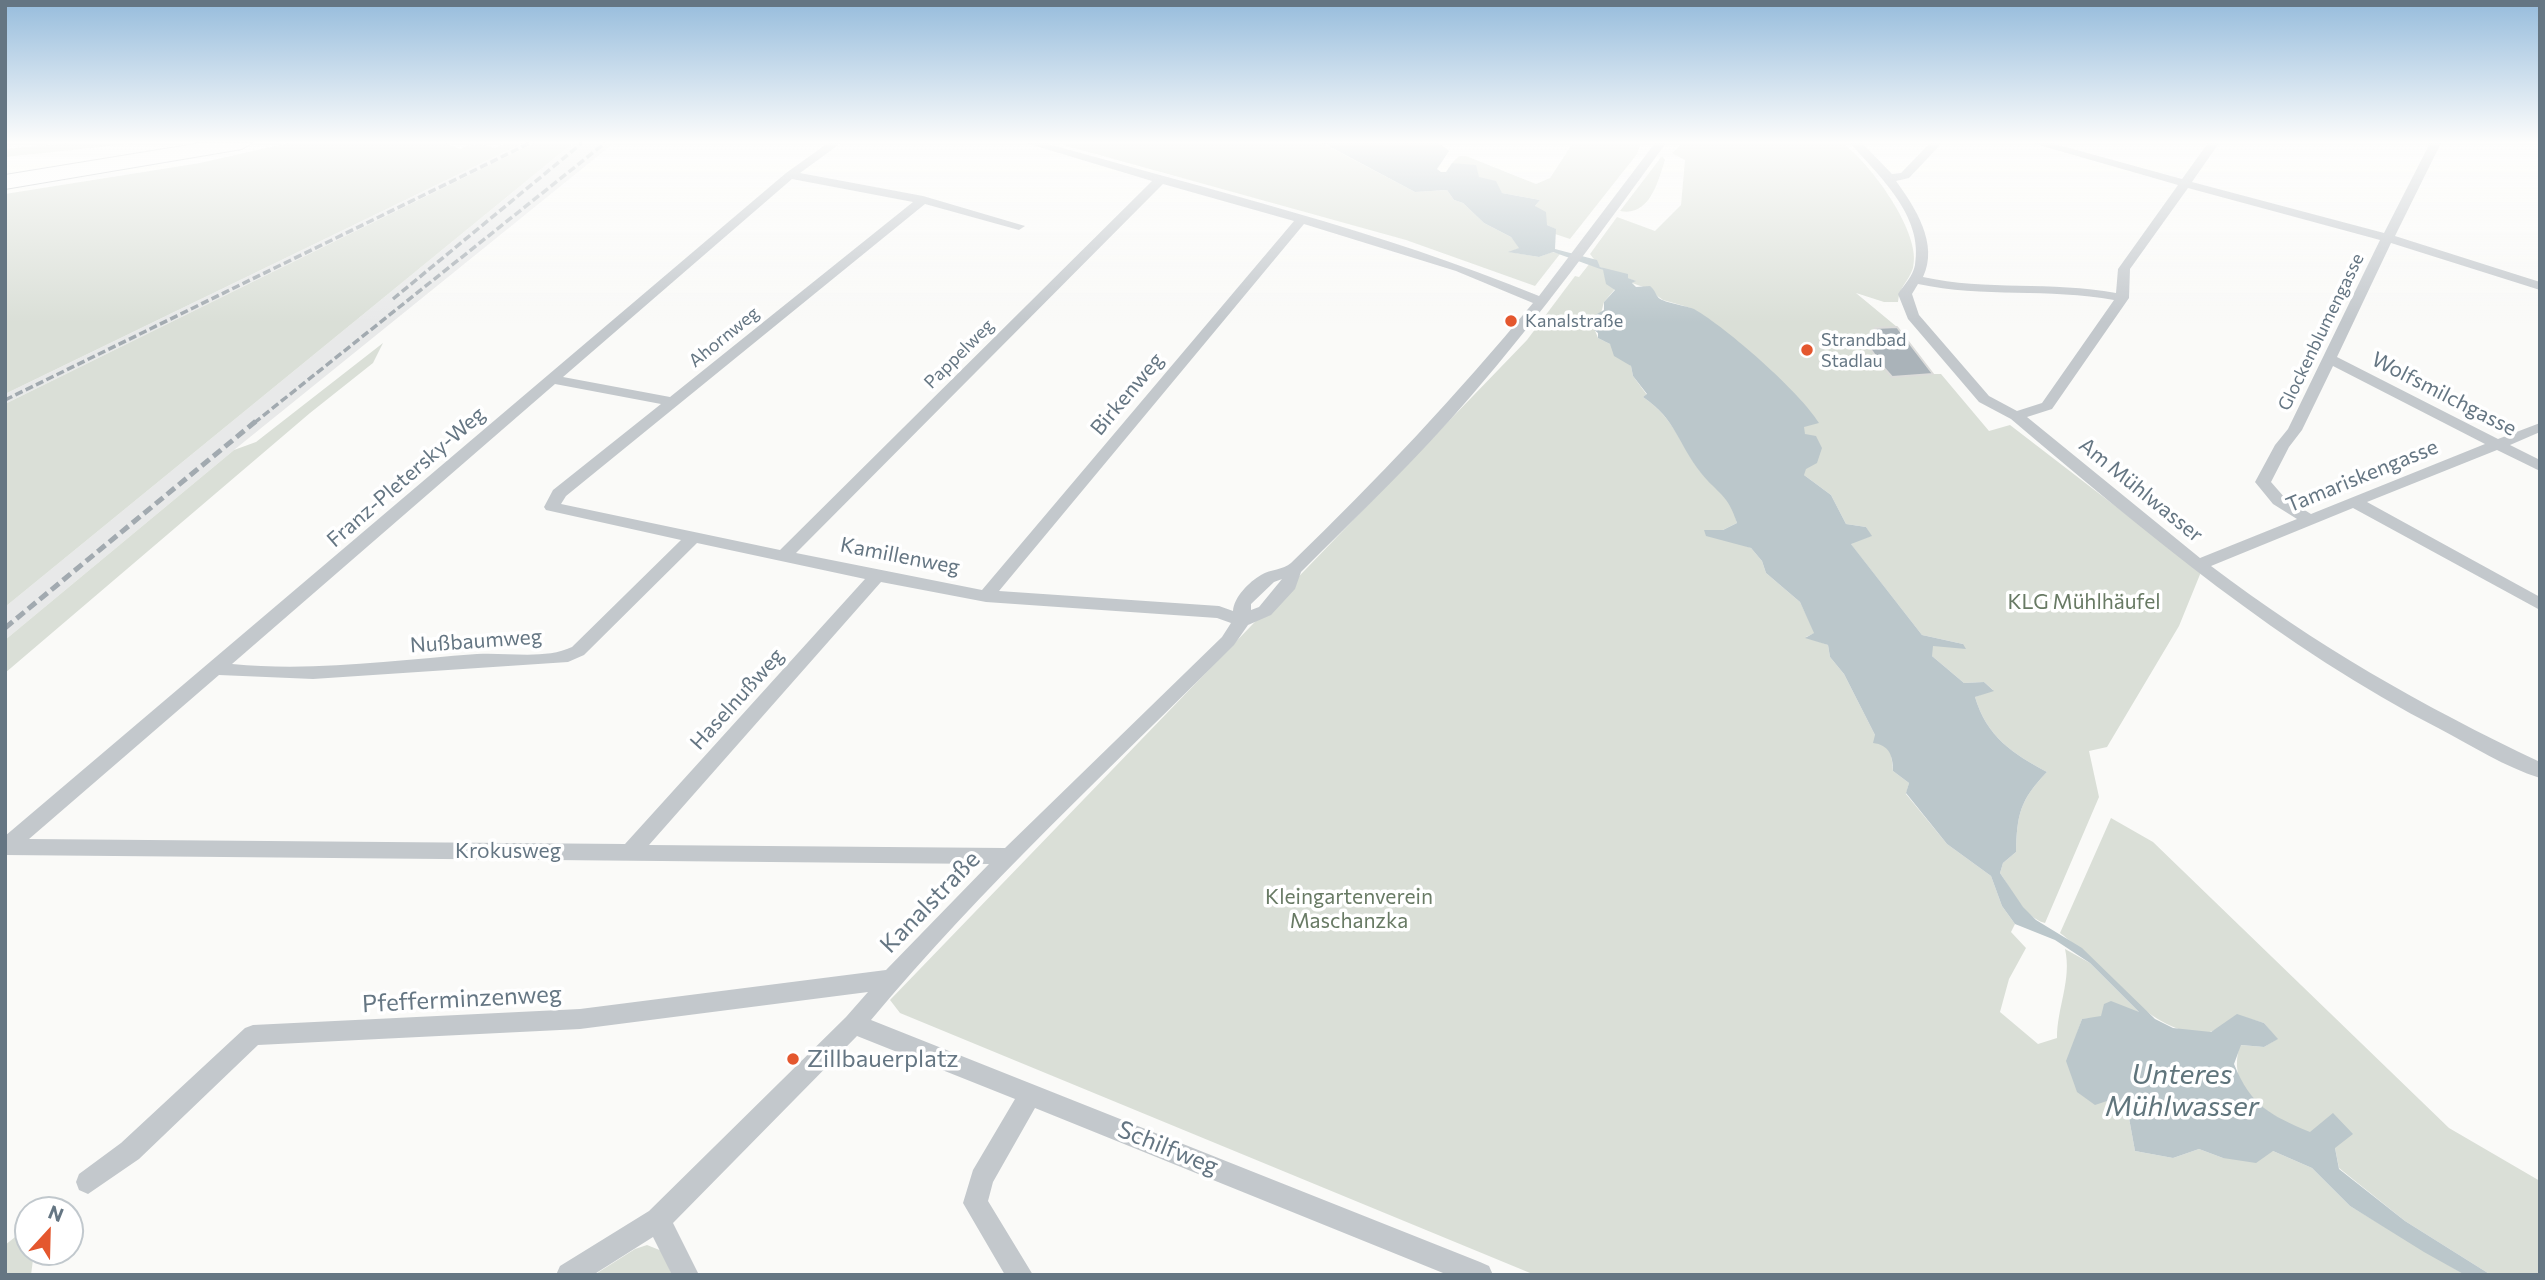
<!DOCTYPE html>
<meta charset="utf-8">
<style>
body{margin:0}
#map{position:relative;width:2545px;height:1280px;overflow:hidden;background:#fafaf8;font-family:Commissioner,sans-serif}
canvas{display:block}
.frame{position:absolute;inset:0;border:7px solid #657683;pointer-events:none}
.north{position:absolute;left:14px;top:1196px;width:70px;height:70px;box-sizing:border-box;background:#fff;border:2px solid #c1c8cd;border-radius:50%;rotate:22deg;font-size:19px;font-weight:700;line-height:28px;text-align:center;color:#657683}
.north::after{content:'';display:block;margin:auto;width:24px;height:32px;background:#e4572e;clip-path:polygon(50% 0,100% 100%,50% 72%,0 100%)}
</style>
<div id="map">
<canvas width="2545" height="1280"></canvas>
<div class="frame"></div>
<div class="north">N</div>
</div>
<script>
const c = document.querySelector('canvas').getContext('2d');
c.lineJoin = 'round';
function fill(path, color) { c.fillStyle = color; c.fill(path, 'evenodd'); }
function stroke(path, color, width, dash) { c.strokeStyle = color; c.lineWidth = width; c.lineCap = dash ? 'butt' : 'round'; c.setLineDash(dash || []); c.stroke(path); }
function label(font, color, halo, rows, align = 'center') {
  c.font = font + ' Commissioner,sans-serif'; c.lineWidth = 7; c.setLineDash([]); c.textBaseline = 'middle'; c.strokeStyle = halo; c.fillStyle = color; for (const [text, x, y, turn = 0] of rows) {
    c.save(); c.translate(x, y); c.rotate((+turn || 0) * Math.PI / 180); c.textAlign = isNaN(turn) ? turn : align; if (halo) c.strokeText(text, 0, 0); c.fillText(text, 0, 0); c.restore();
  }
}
const built = new Path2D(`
 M 523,143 L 534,143 L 5,404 L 5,394 Z
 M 573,143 L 614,143 L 234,450 L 5,640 L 5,607 Z`);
const green = new Path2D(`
 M 68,143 L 139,143 L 5,157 L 5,149 Z
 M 288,143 L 446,143 L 460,149 C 475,142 482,143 495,148 L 505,143 L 523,143 L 5,394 L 5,194 L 200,163 Z
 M 534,143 L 573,143 L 5,607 L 5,404 Z
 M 1056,143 L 1322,143 L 1415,192 L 1447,190 L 1454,200 L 1463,203 L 1484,223 L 1511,237 L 1520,248 L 1510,252 L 1539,257 L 1552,252 L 1560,254 L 1535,286 L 1406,240 Z
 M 1573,143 L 1641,143 L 1637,154 L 1570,239 L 1555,234 L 1555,229 L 1547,225 L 1535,206 L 1540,200 L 1502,193 L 1461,165 L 1452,163 L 1459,156 L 1466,156 L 1536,184 L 1550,178 Z
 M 1683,143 L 1842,143 C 1869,161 1923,234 1913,268 C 1909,281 1899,287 1898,302 L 1884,302 L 1856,293 L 1897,327 L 1933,374 L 1941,374 L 1989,431 L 2010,425 L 2201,572 L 2179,626 L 2107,747 L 2089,751 L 2099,797 L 2045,923 C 2023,917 2012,890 2000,873 L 2003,863 L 2016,852 C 2017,814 2020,800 2047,772 C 2012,753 1987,737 1975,697 L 1993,690 L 1984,682 L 1964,683 L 1932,656 L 1932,646 L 1963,644 L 1922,635 L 1850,543 L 1871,536 L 1866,527 L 1846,524 L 1831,495 L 1804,475 L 1805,434 L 1691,308 L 1663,300 L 1646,288 L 1632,283 L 1635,281 L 1600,267 L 1590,254 L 1617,217 L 1655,231 L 1681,205 L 1685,160 L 1672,153 Z
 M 1662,156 L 1665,160 C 1658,181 1650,217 1620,211 Z
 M 1590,263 L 1603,270 L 1615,289 L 1604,302 L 1601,313 L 1590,318 L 1598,338 L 1610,344 L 1631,366 L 1633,376 L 1647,395 L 1643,397 C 1674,418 1679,442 1700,471 C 1708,482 1724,492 1730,502 C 1734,507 1735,517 1737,523 L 1723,530 L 1704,530 L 1751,548 L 1762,561 L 1766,573 L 1800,602 L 1815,633 L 1806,637 L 1828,645 L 1830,657 L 1844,674 L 1875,735 L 1891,752 L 1893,771 L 1909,783 L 1906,794 L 1947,844 L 1991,876 L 2002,906 L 2015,924 L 2011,932 L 2026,948 L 2009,979 L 2000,1012 L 2038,1044 L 2057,1038 C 2057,1007 2072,980 2065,949 L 2090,963 L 2141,1014 L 2082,1019 L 2075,1039 L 2110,1100 L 2129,1118 L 2135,1151 L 2173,1158 L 2199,1149 L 2223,1158 L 2273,1151 L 2312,1168 L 2350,1206 L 2465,1275 L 1535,1275 L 900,1013 L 890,1000 L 1527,340 L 1575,276 L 1579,277 Z
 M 383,343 L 373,363 L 310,413 L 5,673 L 5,640 L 234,450 L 256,442 Z
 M 2111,818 L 2153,842 L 2449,1128 L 2540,1181 L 2540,1275 L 2491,1275 L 2405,1221 L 2339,1168 L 2335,1148 C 2295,1123 2221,1105 2240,1045 L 2264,1047 L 2277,1039 L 2264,1023 L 2237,1015 C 2230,1019 2218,1030 2210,1032 C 2153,1041 2102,964 2060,933 Z
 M 28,1227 L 28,1252 L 34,1252 L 31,1275 L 5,1275 L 5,1245 Z
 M 647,1245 L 662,1251 L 672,1275 L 594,1275 L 635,1249 Z`);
const water = new Path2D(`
 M 1323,143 L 1439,143 L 1449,151 L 1437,169 L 1441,172 L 1446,172 L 1452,163 L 1476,165 L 1479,177 L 1496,181 L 1502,193 L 1540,200 L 1535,206 L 1546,212 L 1547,225 L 1556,229 L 1555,249 L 1597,260 L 1600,267 L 1628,274 L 1628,278 L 1636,281 L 1632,283 L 1636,287 L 1650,286 C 1656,291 1655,294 1658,297 C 1660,302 1688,306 1694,309 C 1727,328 1800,392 1819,423 L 1804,427 L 1805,434 L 1816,436 L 1822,448 L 1817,463 L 1806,469 L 1804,475 L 1831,495 L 1846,524 L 1866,527 L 1872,536 L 1851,544 L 1922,635 L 1963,644 L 1966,649 L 1933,646 L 1932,656 L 1964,683 L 1984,682 L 1994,691 L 1975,697 C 1987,737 2012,753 2047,772 C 2020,800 2017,814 2016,852 L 2003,863 L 2000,873 L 2023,907 L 2036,920 L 2082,948 L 2155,1019 L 2173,1028 L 2211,1032 L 2237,1014 L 2264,1023 L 2278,1039 L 2264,1047 L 2241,1045 L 2234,1064 C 2251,1106 2270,1115 2310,1132 L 2333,1113 L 2353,1134 L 2335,1148 L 2339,1169 L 2405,1221 L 2491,1275 L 2465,1275 L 2424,1252 L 2350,1206 L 2312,1168 L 2273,1151 L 2256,1163 L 2223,1158 L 2199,1149 L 2173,1158 L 2135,1151 L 2129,1118 L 2110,1100 L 2095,1105 L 2077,1092 L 2066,1061 L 2082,1019 L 2101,1016 L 2104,1004 L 2111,1001 L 2139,1012 L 2090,963 L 2055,940 L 2015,924 L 2002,906 L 1991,876 L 1947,844 L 1906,793 L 1909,783 L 1893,771 C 1893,755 1889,745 1873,743 L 1875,735 L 1844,674 L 1830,657 L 1828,645 L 1805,638 L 1814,633 L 1800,602 L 1766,573 L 1762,561 L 1751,548 L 1706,536 L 1704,530 L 1723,530 L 1737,523 C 1728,494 1718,494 1701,473 C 1678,444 1676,419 1643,397 L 1647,394 L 1633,376 L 1631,366 L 1614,356 L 1610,344 L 1598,338 L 1598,333 L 1587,324 L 1590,318 L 1604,310 L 1604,302 L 1615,290 L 1606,284 L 1603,270 L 1553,252 L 1539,257 L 1508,252 L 1519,248 L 1511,237 L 1484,223 L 1463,203 L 1454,200 L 1447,190 L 1415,192 Z`);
const building = new Path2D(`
 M 1897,327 L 1933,374 L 1892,377 L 1884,368 L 1864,340 L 1883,339 L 1875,328 Z`);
const minor = new Path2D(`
 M 828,143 L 841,143 L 800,173 L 923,196 L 1025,226 L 1019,230 L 925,204 L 566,496 L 561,504 L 780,550 L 1152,181 L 1026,143 L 1045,143 C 1210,190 1379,230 1539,296 L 1655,143 L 1666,143 C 1604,229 1540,316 1471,396 C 1418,458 1359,514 1301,572 L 1295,589 L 1271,615 L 1248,625 L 1234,645 C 1111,768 982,887 871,1020 L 1480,1262 L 1489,1266 L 1493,1275 L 1448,1275 L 1035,1108 L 993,1182 L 988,1201 L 1033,1275 L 1005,1275 L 963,1203 L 973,1170 L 1015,1099 L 857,1036 L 673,1223 L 699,1275 L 672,1275 L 653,1237 L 593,1275 L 556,1275 L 560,1266 L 649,1211 L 846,1017 L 868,992 L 580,1029 L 258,1045 L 139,1159 L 88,1194 L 79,1190 L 76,1182 L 79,1174 L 121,1143 L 245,1028 L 253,1025 L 580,1009 L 886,970 L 989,864 L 5,855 L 5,836 L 786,173 ZM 792,179 L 913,202 L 670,397 L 563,377 ZM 1163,184 L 1294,221 L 982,590 L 796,553 ZM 1304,224 L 1456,271 L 1533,303 C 1457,395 1377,480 1291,563 C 1283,570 1271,569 1261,575 C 1249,582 1234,597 1233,611 L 1219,606 L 999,591 ZM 555,384 L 661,404 L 553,490 L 544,507 L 546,510 L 681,540 L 572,647 C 545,660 506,652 477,654 C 395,660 314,672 232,664 ZM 697,543 L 865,579 L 625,844 L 29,839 L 219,675 L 313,679 L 568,662 L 584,655 ZM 1282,579 L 1259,607 L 1251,610 L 1251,604 L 1274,582 ZM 881,582 L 986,602 L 1217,618 L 1231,623 L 1222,637 L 1005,848 L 649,845 Z
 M 1850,143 L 1862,143 L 1892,174 L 1901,173 L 1930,143 L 1942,143 L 1909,178 L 1896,181 C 1915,207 1939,244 1923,277 C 1986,291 2052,281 2116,293 L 2118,269 L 2178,185 L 2032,143 L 2051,143 L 2182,179 L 2208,143 L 2219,143 L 2192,182 L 2384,233 L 2430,143 L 2441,143 L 2395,236 L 2540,282 L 2540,290 L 2391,243 L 2337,357 L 2498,439 L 2540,423 L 2540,432 L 2510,445 L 2540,460 L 2540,471 L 2497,450 L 2367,502 L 2540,597 L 2540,610 L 2353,508 L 2211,566 C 2315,645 2422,706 2540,762 L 2540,778 C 2505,767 2472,746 2440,729 C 2282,648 2146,533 2011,419 L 1979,402 L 1908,319 L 1898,294 C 1904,285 1913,276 1915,265 C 1924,216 1879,176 1850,143 ZM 2188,188 L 2380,240 L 2288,429 L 2275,445 L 2255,482 L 2273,504 L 2297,519 L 2200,558 L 2027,417 L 2052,409 L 2129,298 L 2130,269 ZM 1918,284 C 1983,298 2049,288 2114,300 L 2042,403 L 2017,411 L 1989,396 L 1919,315 L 1912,294 ZM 2333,366 L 2485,444 L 2311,514 L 2285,498 L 2271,482 L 2289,447 L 2302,430 Z`);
const motorway = new Path2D(`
 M 201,143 L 252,143 L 242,149 L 5,189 L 5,175 Z`);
const railFar1 = new Path2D(`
 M 393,299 L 582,143
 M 5,400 L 530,143
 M 254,423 L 605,143`);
const rail = new Path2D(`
 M 5,628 L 256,421`);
const markers = [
 [1511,321,7,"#e4572e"],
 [1807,350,7,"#e4572e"],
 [793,1059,7,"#e4572e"]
];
const farPoinames = [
 ["Kanalstraße",1525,321],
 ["Strandbad",1821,340],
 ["Stadlau",1821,361]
];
const farStreetnames = [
 ["Glockenblumengasse",2321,332,-64],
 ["Ahornweg",724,337,-39],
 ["Pappelweg",959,354,-45]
];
const streetNames = [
 ["Birkenweg",1127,394,-50],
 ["Wolfsmilchgasse",2444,394,27],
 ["Tamariskengasse",2362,476,-22],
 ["Franz-Pletersky-Weg",406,477,-41],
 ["Am Mühlwasser",2141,490,39],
 ["Kamillenweg",900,556,11],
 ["Nußbaumweg",476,641,-4],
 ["Haselnußweg",737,699,-48],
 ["Krokusweg",508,851]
];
const parkNames = [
 ["KLG Mühlhäufel",2084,602],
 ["Kleingartenverein",1349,897],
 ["Maschanzka",1349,921]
];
const nearStreetnames = [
 ["Kanalstraße",930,902,-46],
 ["Pfefferminzenweg",462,999,-3],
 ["Schilfweg",1168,1148,22]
];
const nearPoinames = [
 ["Zillbauerplatz",807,1059]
];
const nearWaternames = [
 ["Unteres",2182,1075],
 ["Mühlwasser",2182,1107]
];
fill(built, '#e8e9e9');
fill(green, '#dadfd7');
fill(water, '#bbc7cb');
fill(building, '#aab3b9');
stroke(building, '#dcdcda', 2);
stroke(motorway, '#b4b9bd', 2);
fill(minor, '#c3c8cc');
fill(motorway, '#fff');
stroke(railFar1, '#a2aab0', 3.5, [8, 3.5]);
stroke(rail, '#a2aab0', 5, [10, 5]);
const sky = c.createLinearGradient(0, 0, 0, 323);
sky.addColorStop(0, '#96bcdc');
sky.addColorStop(0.44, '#fdfdfc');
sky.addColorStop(1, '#fdfdfc00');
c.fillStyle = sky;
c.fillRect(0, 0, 2545, 323);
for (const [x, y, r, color] of markers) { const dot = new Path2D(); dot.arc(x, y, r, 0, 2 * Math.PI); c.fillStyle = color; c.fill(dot); stroke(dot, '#fff', 2.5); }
label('18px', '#657683', '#fff', farPoinames, 'left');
label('18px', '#657683', '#fff', farStreetnames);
label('21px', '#657683', '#fff', streetNames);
label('21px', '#687a64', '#fff', parkNames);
label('24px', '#657683', '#fff', nearStreetnames);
label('24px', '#657683', '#fff', nearPoinames, 'left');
label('italic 28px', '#60757c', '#fff', nearWaternames);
</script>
